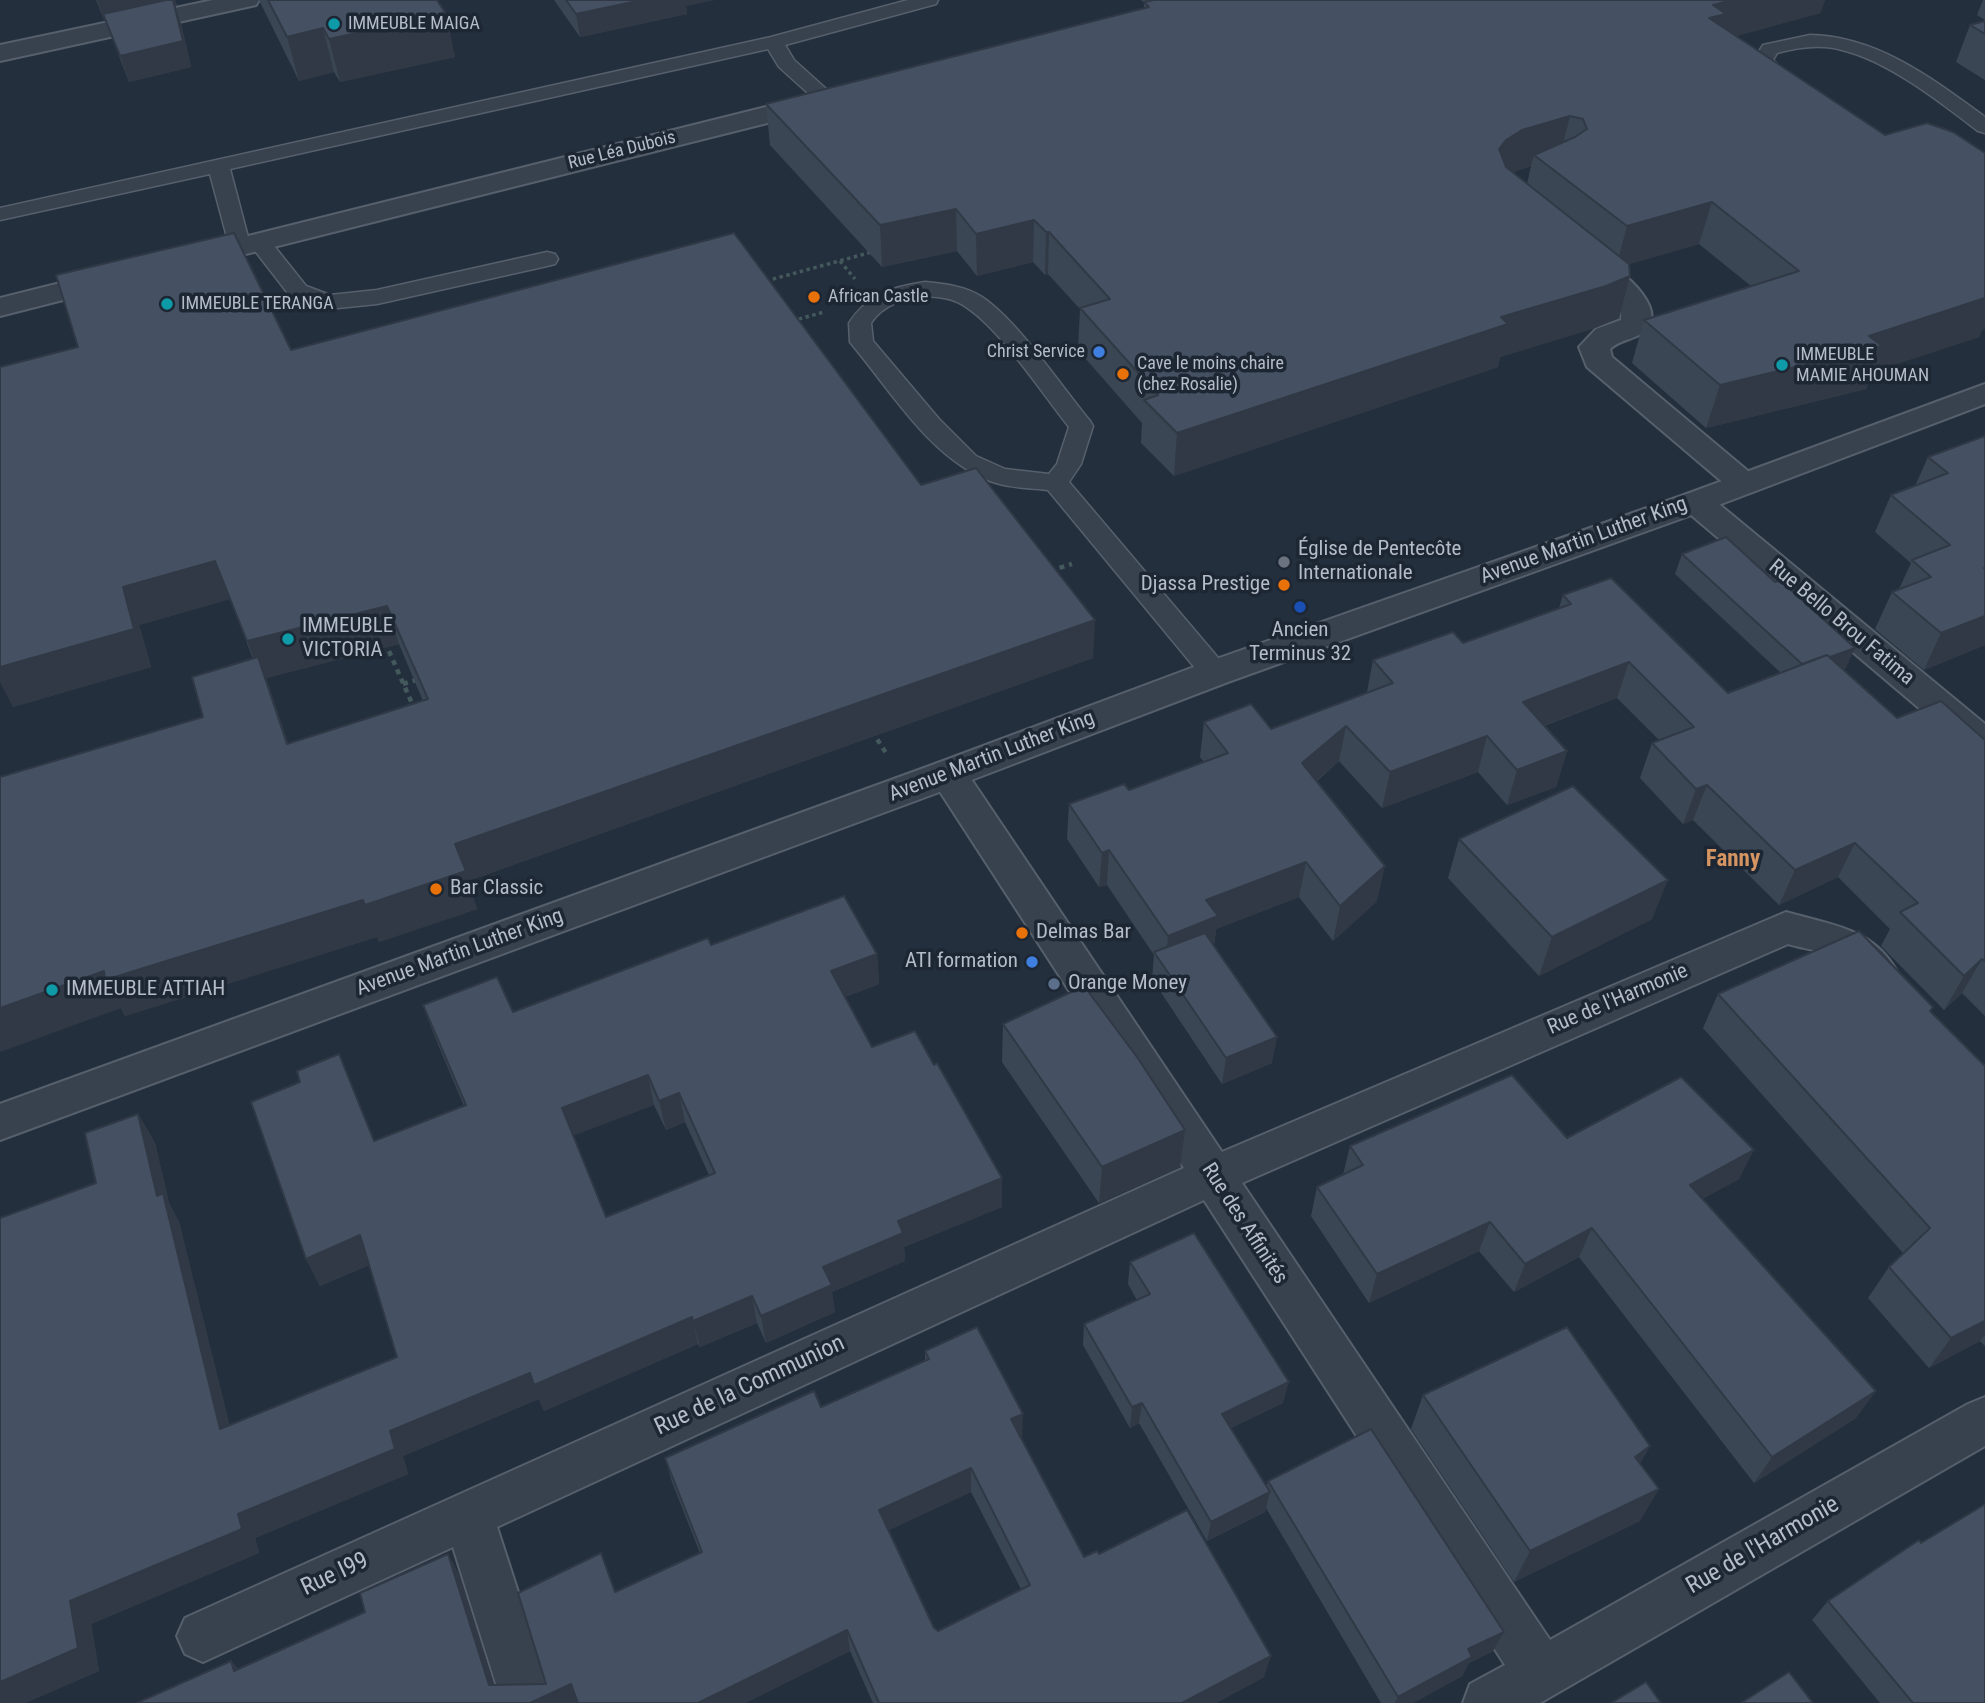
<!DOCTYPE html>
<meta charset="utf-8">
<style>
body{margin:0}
canvas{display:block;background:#242f3e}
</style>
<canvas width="1985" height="1703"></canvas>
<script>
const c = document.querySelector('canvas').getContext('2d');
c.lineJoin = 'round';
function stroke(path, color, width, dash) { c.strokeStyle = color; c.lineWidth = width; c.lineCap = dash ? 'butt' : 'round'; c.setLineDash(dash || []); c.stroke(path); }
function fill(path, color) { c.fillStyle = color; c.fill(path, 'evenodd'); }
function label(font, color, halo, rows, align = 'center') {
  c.font = font + ' "Roboto Condensed",sans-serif'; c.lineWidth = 7; c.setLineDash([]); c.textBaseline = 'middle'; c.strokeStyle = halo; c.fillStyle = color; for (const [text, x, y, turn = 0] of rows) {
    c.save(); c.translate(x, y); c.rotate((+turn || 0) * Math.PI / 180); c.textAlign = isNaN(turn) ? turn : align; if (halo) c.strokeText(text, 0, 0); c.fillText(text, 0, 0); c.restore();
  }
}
const pathFar1 = new Path2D(`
 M 840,261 L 855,279
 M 766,281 L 872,252
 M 792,321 L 824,312`);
const path = new Path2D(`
 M 1050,571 L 1072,564
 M 385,642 L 414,708
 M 403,684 L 419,679
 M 872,731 L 886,753
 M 483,870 L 494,895`);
const service = new Path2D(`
 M 908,0 L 938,0 L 936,4 L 785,45 L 794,60 L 834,96 L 837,100 L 834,104 L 820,104 L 779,67 L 768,49 L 230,169 L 249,241 L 251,237 L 267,237 L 306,286 L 330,295 L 377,290 L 547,252 L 555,254 L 558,259 L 555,264 L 547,266 L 377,304 L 328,309 L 290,296 L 249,243 L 247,252 L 231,252 L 210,174 L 0,220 L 0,208 L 771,37 Z
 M 1810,35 C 1877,36 1933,79 1985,117 L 1985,133 L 1978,131 C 1940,102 1888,61 1842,50 C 1821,44 1799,47 1777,53 L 1773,60 L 1798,86 L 1795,90 C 1778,94 1763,74 1753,61 L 1763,45 Z
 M 925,282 C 945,284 965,286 982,297 C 1018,321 1061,386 1090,421 L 1093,426 L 1081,464 L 1069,482 L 1225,666 L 1229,673 L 1225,680 L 1215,683 L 1205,680 L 1048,490 C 1030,488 1008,488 990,481 C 931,458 893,394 854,347 L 850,342 L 849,323 C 868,294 892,287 925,282 ZM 925,296 C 940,297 954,298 966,307 C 1001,330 1042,393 1069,427 L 1057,464 L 1049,474 L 1005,469 L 976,456 L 939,419 L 873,341 L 871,323 C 884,304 903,299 925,296 Z`);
const minor = new Path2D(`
 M 818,94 L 827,96 L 831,102 L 827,108 L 190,268 L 180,265 L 176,259 L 180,253 Z
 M 1585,251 C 1607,257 1667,302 1648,328 C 1640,339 1620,339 1610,349 L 1612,357 L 1755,477 L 1760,484 L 1755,491 L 1744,494 L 1733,491 L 1587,367 L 1579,347 L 1596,329 L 1621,320 C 1625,291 1585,281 1571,260 L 1575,254 Z
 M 112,270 L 122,273 L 126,279 L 122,285 L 0,316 L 0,298 Z
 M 1696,492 L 1708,495 L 1985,724 L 1985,757 L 1972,753 L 1684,509 L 1680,502 L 1684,495 Z
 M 948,760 L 961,764 L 1222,1152 L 1786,912 C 1830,925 1874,928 1897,972 L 1891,983 C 1860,994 1862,976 1841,961 C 1828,951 1804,949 1788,944 L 1242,1183 L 1550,1640 L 1968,1404 L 1985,1397 L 1985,1446 L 1540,1703 L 1463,1703 L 1470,1684 L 1505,1665 L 1204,1200 L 497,1527 L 554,1703 L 502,1703 L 453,1547 L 203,1662 L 185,1654 L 177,1636 L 185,1618 L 1184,1168 L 935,784 L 929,774 L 935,764 Z`);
const tertiary = new Path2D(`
 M 213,0 L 259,0 L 256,5 L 247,7 L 0,61 L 0,45 Z
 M 1985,384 L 1985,404 L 1708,509 L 1228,682 L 961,784 L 0,1140 L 0,1104 L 935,764 L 1202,664 L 1684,495 Z`);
const wall = new Path2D(`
 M 96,0 L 175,0 L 177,5 L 175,5 L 181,24 L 191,67 L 129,82 L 105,20 L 104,20 Z
 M 259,0 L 437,0 L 455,57 L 340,82 L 334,72 L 299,81 Z
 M 554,0 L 714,0 L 686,6 L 687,14 L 580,37 Z
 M 1141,0 L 1825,0 L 1820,13 L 1736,36 L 1885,135 L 1985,153 L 1985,329 L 1982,330 L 1979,337 L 1872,372 L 1866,389 L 1706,428 L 1632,363 L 1644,320 L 1751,286 L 1699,244 L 1629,264 L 1630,276 L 1619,318 L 1595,328 L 1500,357 L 1498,367 L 1174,476 L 1141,443 L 1142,423 L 1078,350 L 1080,309 L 1048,274 L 1045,275 L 1033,262 L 977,276 L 957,251 L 882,267 L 770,145 L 766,104 L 1144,8 L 1144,3 ZM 1531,166 L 1527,184 L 1512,172 L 1513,172 Z
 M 1983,0 L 1985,0 L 1985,20 L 1977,15 Z
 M 1985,21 L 1985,80 L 1956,62 L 1970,25 Z
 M 291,350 L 921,485 L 1093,658 L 468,881 L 477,909 L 379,942 L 377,937 L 125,1016 L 121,1008 L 203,717 L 253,659 L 230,599 L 139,625 L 151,667 L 13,707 ZM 399,644 L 423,701 L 288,743 L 266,678 Z
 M 1985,436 L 1985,645 L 1924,670 L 1875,629 L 1892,592 L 1899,589 L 1911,563 L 1875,532 L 1891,495 L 1915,486 L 1928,457 Z
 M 1682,554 L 1846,668 L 1843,669 L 1897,718 L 1985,740 L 1985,1016 L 1962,993 L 1944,1010 L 1881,946 L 1890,929 L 1838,877 L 1779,905 L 1693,820 L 1683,824 L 1640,778 L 1652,743 L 1659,740 L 1617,698 L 1544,726 L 1567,751 L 1556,787 L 1507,805 L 1478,772 L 1382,808 L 1339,761 L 1317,781 L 1377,901 L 1333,941 L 1299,897 L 1216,929 L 1214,946 L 1272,1063 L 1222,1084 L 1152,979 L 1154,955 L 1107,885 L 1099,887 L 1067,839 L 1069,804 L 1129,790 L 1204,762 L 1200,757 L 1204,722 L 1271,729 L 1367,692 L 1373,660 L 1463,643 L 1559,608 L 1563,595 L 1728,693 L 1781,673 L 1675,574 Z
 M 1459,839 L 1652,919 L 1539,976 L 1448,878 Z
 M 711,945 L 877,954 L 879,984 L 845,997 L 872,1047 L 934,1065 L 1002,1178 L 1002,1207 L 904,1247 L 905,1261 L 832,1292 L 835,1312 L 766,1343 L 757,1323 L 700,1347 L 698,1344 L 544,1411 L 539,1399 L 403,1456 L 408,1474 L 255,1538 L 259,1553 L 91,1624 L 99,1671 L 25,1703 L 96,1183 L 138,1114 L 155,1143 L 169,1203 L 179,1222 L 229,1425 L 397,1357 L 369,1265 L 320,1286 L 306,1259 L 375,1141 L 464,1106 L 434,1035 L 423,1005 L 513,1012 ZM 654,1105 L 666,1130 L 685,1122 L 709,1175 L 606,1217 L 573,1135 Z
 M 1718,994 L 1933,1007 L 1931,1011 L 1985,1066 L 1985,1346 L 1980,1341 L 1929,1368 L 1868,1298 L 1889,1267 L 1903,1253 L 1703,1028 Z
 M 1003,1024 L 1185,1130 L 1180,1167 L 1099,1203 L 1002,1062 Z
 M 1567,1138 L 1739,1179 L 1702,1199 L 1856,1418 L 1754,1483 L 1579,1257 L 1514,1292 L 1479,1251 L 1369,1303 L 1311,1216 L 1317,1187 L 1343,1175 L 1350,1146 Z
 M 1130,1262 L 1283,1403 L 1231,1428 L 1266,1487 L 1268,1481 L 1504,1632 L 1493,1651 L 1469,1663 L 1462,1676 L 1413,1703 L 1381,1703 L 1266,1508 L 1265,1512 L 1207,1541 L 1139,1423 L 1130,1428 L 1083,1345 L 1084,1324 L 1137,1300 L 1128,1284 Z
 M 925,1351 L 1022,1439 L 1084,1557 L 1099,1554 L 1264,1677 L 1216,1703 L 873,1703 L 850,1651 L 745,1703 L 137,1703 L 231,1661 L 238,1669 L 365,1612 L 448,1554 L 460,1577 L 494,1684 L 546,1684 L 615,1592 L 700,1553 L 672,1482 L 665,1458 L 821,1407 L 925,1361 ZM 971,1492 L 1021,1589 L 938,1631 L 934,1628 L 888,1530 Z
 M 1423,1395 L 1650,1446 L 1640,1463 L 1640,1521 L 1514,1582 L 1411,1429 Z
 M 1921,1543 L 1985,1703 L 1880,1703 L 1812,1620 L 1828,1601 Z`);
const shadedWall = new Path2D(`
 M 97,0 L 175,0 L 177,5 L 175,5 L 181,24 L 191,67 L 129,82 L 120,56 L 105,20 L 104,20 Z
 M 642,0 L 714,0 L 686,6 L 687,14 L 580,37 L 576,14 Z
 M 1733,0 L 1825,0 L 1820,13 L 1718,41 L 1698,58 L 1713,5 Z
 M 446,14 L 455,57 L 340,82 L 329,39 Z
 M 323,28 L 334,72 L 299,81 L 287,37 Z
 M 1570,116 L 1560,157 L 1534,155 L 1531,166 L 1513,172 L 1497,182 L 1499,149 L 1506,140 L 1522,130 Z
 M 1712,202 L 1699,244 L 1616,268 L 1627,226 Z
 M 956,209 L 957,251 L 882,267 L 880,225 Z
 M 1034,220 L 1033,262 L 977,276 L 976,234 Z
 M 1046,232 L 1049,232 L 1048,274 L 1045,275 Z
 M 1630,276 L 1619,318 L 1595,328 L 1500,357 L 1498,367 L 1174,476 L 1177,433 L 1501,317 Z
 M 1985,298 L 1985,329 L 1982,330 L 1979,337 L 1872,372 L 1866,389 L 1706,428 L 1720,385 Z
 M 215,561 L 230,599 L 139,625 L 151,667 L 13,707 L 0,682 L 0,667 L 123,587 Z
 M 387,606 L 399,644 L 266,678 L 301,781 L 247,641 Z
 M 1985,616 L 1985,645 L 1924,670 L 1941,633 Z
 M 1095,620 L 1093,658 L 468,881 L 477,909 L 379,942 L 377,937 L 125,1016 L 121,1008 L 0,1052 L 0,1008 L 455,844 Z
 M 1855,648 L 1846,668 L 1796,687 L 1805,667 Z
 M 1629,662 L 1617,698 L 1513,737 L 1523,702 Z
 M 1346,726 L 1339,761 L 1296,798 L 1302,763 Z
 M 1487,736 L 1478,772 L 1382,808 L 1390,772 Z
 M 1567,751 L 1556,787 L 1507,805 L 1517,770 Z
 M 1707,785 L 1693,820 L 1683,824 L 1696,789 Z
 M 1855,843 L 1838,877 L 1779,905 L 1795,870 Z
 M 1109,850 L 1107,885 L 1099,887 L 1102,853 Z
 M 1306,862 L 1299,897 L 1216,929 L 1213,951 L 1165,968 L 1168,936 L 1206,900 Z
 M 1385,866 L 1377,901 L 1333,941 L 1340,906 Z
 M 1668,880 L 1652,919 L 1539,976 L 1552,937 Z
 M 877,954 L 879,984 L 834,1001 L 831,971 Z
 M 1982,959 L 1962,993 L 1944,1010 L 1964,976 Z
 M 1277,1037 L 1272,1063 L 1222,1084 L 1226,1058 Z
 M 648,1075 L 654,1105 L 570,1137 L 562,1108 Z
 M 679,1093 L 685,1122 L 666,1130 L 659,1101 Z
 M 138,1114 L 155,1143 L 169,1203 L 179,1222 L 237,1454 L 220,1429 L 157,1196 Z
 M 1185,1130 L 1180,1167 L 1099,1203 L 1102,1167 Z
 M 1754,1150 L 1739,1179 L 1675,1214 L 1690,1185 Z
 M 1002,1178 L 1002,1207 L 904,1247 L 905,1261 L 832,1292 L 835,1312 L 766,1343 L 761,1316 L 823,1267 L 898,1221 Z
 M 1490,1222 L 1479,1251 L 1369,1303 L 1377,1274 Z
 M 1592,1228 L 1579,1257 L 1514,1292 L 1525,1264 Z
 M 360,1235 L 373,1263 L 320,1286 L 306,1259 Z
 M 752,1296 L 757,1323 L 700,1347 L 693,1321 Z
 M 692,1317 L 698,1344 L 544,1411 L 539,1399 L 403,1456 L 408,1474 L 255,1538 L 259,1553 L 91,1624 L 99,1671 L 25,1703 L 0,1703 L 0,1682 L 70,1601 L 238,1514 L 390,1431 L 530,1373 Z
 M 1985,1321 L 1985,1335 L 1980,1341 L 1929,1368 L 1951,1338 Z
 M 1289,1382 L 1283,1403 L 1218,1434 L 1222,1414 Z
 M 1876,1391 L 1856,1418 L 1754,1483 L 1772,1457 Z
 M 1142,1403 L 1139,1423 L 1130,1428 L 1132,1407 Z
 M 1023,1414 L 1022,1439 L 1011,1419 Z
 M 1650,1446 L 1631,1478 L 1635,1457 Z
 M 971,1468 L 971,1492 L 881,1534 L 879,1510 Z
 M 1659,1489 L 1640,1521 L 1514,1582 L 1530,1551 Z
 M 1270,1492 L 1265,1512 L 1207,1541 L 1211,1522 Z
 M 448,1554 L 460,1577 L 500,1703 L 489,1685 Z
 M 847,1630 L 850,1651 L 745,1703 L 698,1703 Z
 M 1504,1632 L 1493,1651 L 1469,1663 L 1462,1676 L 1413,1703 L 1395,1703 L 1398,1697 L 1468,1649 Z
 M 1271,1656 L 1264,1677 L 1216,1703 L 1182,1703 Z
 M 231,1661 L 248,1682 L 234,1671 Z
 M 571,1684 L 580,1703 L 530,1703 Z`);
const building = new Path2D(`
 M 166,0 L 173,0 L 183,41 L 120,56 L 103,14 Z
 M 268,0 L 437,0 L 446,14 L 329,39 L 323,28 L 287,37 Z
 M 566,0 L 642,0 L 576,14 Z
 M 1154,0 L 1733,0 L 1713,5 L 1726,14 L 1709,18 L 1885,135 L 1927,123 L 1953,132 L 1985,153 L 1985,298 L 1869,336 L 1882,346 L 1720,385 L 1644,320 L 1799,271 L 1712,202 L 1627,226 L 1534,155 L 1575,137 L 1587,129 L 1583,119 L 1570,116 L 1522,130 L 1506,140 L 1499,149 L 1506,167 L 1629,264 L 1630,276 L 1606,286 L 1501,317 L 1508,324 L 1177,433 L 1144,400 L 1158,395 L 1080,308 L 1110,299 L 1049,232 L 1046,232 L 1034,220 L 976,234 L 956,209 L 880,225 L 766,104 L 1149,7 L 1144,2 Z
 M 1985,21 L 1985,34 L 1970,25 Z
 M 234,233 L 291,350 L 734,233 L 921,485 L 976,468 L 1095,620 L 455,844 L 466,871 L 365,905 L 363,900 L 105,980 L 104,971 L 0,1008 L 0,777 L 203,717 L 192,677 L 258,657 L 287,744 L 428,699 L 387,606 L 247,641 L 215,561 L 123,587 L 134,629 L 0,667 L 0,367 L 78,347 L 56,275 Z
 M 1985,436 L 1985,568 L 1984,568 L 1985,569 L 1985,616 L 1941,633 L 1892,592 L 1931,577 L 1912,560 L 1950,545 L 1891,495 L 1948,473 L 1928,457 Z
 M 1726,537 L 1775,582 L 1780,580 L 1855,648 L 1830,657 L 1827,655 L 1802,664 L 1682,554 Z
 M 1611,578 L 1728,693 L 1827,655 L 1897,718 L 1941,701 L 1985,740 L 1985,961 L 1982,959 L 1964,976 L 1900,912 L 1918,903 L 1855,843 L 1795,870 L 1707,785 L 1696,789 L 1652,743 L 1694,727 L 1629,662 L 1523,702 L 1567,751 L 1517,770 L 1487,736 L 1390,772 L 1346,726 L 1302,763 L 1385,866 L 1340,906 L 1306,862 L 1206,900 L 1218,916 L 1168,936 L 1109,850 L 1102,853 L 1069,804 L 1124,784 L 1129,790 L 1228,753 L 1204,722 L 1251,704 L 1271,729 L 1393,683 L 1373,660 L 1453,632 L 1463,643 L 1571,604 L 1563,595 Z
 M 1573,786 L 1668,880 L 1552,937 L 1459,839 Z
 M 844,896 L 877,954 L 831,971 L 872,1047 L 915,1031 L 934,1065 L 937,1063 L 1002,1178 L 898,1221 L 903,1233 L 823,1267 L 832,1285 L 761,1316 L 752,1296 L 693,1321 L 692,1317 L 534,1385 L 530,1373 L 390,1431 L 395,1449 L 238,1514 L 242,1529 L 70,1601 L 78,1648 L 0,1682 L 0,1218 L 96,1183 L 85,1133 L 138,1114 L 157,1196 L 163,1193 L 220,1429 L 397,1357 L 360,1235 L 306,1259 L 251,1102 L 300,1082 L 297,1071 L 339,1054 L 374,1141 L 466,1105 L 423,1005 L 497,977 L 513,1012 L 708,938 L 711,945 ZM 648,1075 L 659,1101 L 679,1093 L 715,1173 L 606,1217 L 562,1108 Z
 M 1859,931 L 1933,1007 L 1930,1011 L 1985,1066 L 1985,1321 L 1951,1338 L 1889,1267 L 1930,1228 L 1718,994 Z
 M 1205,933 L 1277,1037 L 1226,1058 L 1154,952 Z
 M 1084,986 L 1137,1057 L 1185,1130 L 1102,1167 L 1003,1024 Z
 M 1512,1075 L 1567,1138 L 1681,1077 L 1754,1150 L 1690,1185 L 1876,1391 L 1772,1457 L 1592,1228 L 1525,1264 L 1490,1222 L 1377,1274 L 1317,1187 L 1363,1165 L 1350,1146 Z
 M 1194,1233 L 1289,1382 L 1222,1414 L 1270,1492 L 1211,1522 L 1142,1403 L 1132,1407 L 1084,1324 L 1150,1294 L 1130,1262 Z
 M 977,1327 L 1023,1414 L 1011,1419 L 1084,1557 L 1097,1551 L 1099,1554 L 1187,1510 L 1271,1656 L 1182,1703 L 879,1703 L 847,1630 L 698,1703 L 578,1703 L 571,1684 L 530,1703 L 137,1703 L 231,1661 L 234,1671 L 365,1612 L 360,1593 L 448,1554 L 489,1685 L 546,1684 L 518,1593 L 601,1553 L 615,1592 L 702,1552 L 665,1458 L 814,1391 L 821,1407 L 929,1359 L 925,1351 ZM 971,1468 L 1030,1585 L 938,1631 L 934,1628 L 879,1510 Z
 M 1567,1327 L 1650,1446 L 1635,1457 L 1659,1489 L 1530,1551 L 1423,1395 Z
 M 1371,1429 L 1504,1632 L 1468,1649 L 1472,1657 L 1398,1697 L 1268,1481 Z
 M 1985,1504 L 1985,1703 L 1913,1703 L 1828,1601 L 1919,1540 L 1921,1543 Z
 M 1789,1672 L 1813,1703 L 1741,1703 Z
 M 1646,1682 L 1661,1703 L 1611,1703 Z`);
const markers = [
 [334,24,7,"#0f9aa8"],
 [814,297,7,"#e8710a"],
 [167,304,7,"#0f9aa8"],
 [1099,352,7,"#3f7fe0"],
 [1782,365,7,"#0f9aa8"],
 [1123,374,7,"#e8710a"],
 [1284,562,7,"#6b7280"],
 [1284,585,7,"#e8710a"],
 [1300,607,7,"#1a4fb4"],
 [288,639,7,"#0f9aa8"],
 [436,889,7,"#e8710a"],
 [1022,933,7,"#e8710a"],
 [1032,962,7,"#3f7fe0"],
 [1054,984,7,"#5c6f8a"],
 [52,990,7,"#0f9aa8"]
];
const farPoinames = [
 ["IMMEUBLE MAIGA",348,24],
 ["African Castle",828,297],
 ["IMMEUBLE TERANGA",181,304],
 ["Christ Service",1085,352,"right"],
 ["IMMEUBLE",1796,355],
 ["MAMIE AHOUMAN",1796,376],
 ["Cave le moins chaire",1137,364],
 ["(chez Rosalie)",1137,385]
];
const farStreetnames = [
 ["Rue Léa Dubois",622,151,-14]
];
const streetNames = [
 ["Avenue Martin Luther King",1584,541,-20],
 ["Rue Bello Brou Fatima",1841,623,40],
 ["Avenue Martin Luther King",992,757,-21],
 ["Avenue Martin Luther King",460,953,-20],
 ["Rue de l'Harmonie",1618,1000,-23],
 ["Rue des Affinités",1244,1224,57]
];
const poiNames = [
 ["Église de Pentecôte",1298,550],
 ["Internationale",1298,574],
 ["Djassa Prestige",1270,585,"right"],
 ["IMMEUBLE",302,627],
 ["VICTORIA",302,651],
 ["Ancien",1300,631,"center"],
 ["Terminus 32",1300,655,"center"],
 ["Bar Classic",450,889],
 ["Delmas Bar",1036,933],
 ["ATI formation",1018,962,"right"],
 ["Orange Money",1068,984],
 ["IMMEUBLE ATTIAH",66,990]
];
const neighbourhoodNames = [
 ["Fanny",1733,860]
];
const nearStreetnames = [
 ["Rue de la Communion",750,1386,-25],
 ["Rue de l'Harmonie",1763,1546,-30],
 ["Rue I99",335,1575,-25]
];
stroke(service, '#565f6c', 3);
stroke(minor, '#565f6c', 4);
stroke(tertiary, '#565f6c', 4);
stroke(pathFar1, '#44595c', 3.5, [3.5, 3.5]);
stroke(path, '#44595c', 4.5, [5, 5]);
fill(service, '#38414e');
fill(minor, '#38414e');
fill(tertiary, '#38414e');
fill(wall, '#3b4654');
fill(shadedWall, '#303945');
fill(building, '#455162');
stroke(building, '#303945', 2);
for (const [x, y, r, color] of markers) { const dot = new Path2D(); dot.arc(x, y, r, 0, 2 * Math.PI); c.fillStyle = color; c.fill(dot); stroke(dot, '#1d2633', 2.5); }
label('18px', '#b4bcc9', '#1d2633', farPoinames, 'left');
label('18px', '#b4bcc9', '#1d2633', farStreetnames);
label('21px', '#b4bcc9', '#1d2633', streetNames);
label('21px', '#b4bcc9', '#1d2633', poiNames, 'left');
label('bold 23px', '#d59563', '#1d2633', neighbourhoodNames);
label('24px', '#b4bcc9', '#1d2633', nearStreetnames);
</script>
